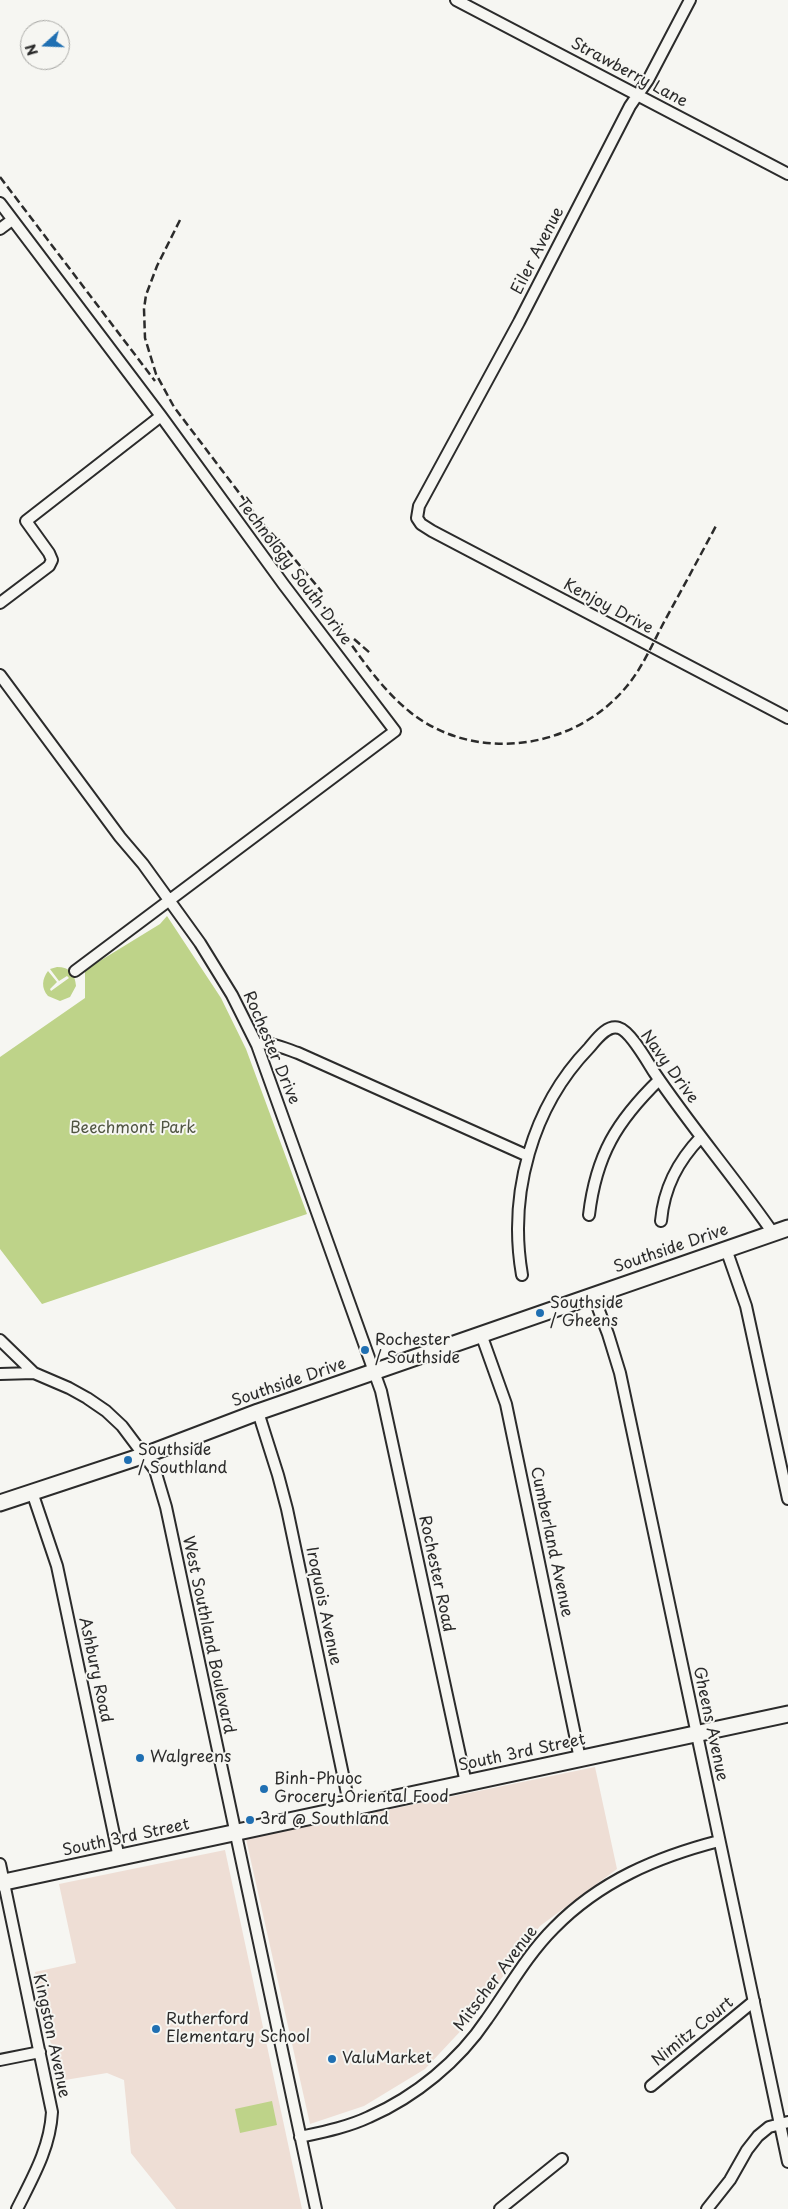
<!DOCTYPE html>
<style>
body{margin:0}
#map{position:relative;width:788px;height:2209px;overflow:hidden;background:#f6f6f2;font-family:"Playpen Sans",sans-serif}
canvas{display:block}
.north{position:absolute;left:20px;top:20px;width:50px;height:50px;box-sizing:border-box;background:#f6f6f2;border:1px solid #a5a5a2;border-radius:50%;rotate:250deg;font-size:14px;font-weight:700;line-height:20px;text-align:center;color:#2b2b2b}
.north::after{content:'';display:block;margin:auto;width:18px;height:22px;background:#1f6fb2;clip-path:polygon(50% 0,100% 100%,50% 72%,0 100%)}
</style>
<div id="map">
<canvas width="788" height="2209"></canvas>
<div class="north">N</div>
</div>
<script>
const c = document.querySelector('canvas').getContext('2d');
c.lineJoin = 'round';
function fill(path, color) { c.fillStyle = color; c.fill(path, 'evenodd'); }
function stroke(path, color, width, dash) { c.strokeStyle = color; c.lineWidth = width; c.lineCap = dash ? 'butt' : 'round'; c.setLineDash(dash || []); c.stroke(path); }
function label(font, color, halo, rows, align = 'center') {
  c.font = font + ' "Playpen Sans",sans-serif'; c.lineWidth = 4; c.setLineDash([]); c.textBaseline = 'middle'; c.strokeStyle = halo; c.fillStyle = color; for (const [text, x, y, turn = 0] of rows) {
    c.save(); c.translate(x, y); c.rotate((+turn || 0) * Math.PI / 180); c.textAlign = isNaN(turn) ? turn : align; if (halo) c.strokeText(text, 0, 0); c.fillText(text, 0, 0); c.restore();
  }
}
const built = new Path2D(`
 M 595,1767 L 617,1869 L 540,1926 L 469,2022 L 425,2069 L 364,2106 L 310,2124 L 246,1839 Z
 M 225,1850 L 302,2209 L 176,2209 L 131,2153 L 124,2080 L 107,2073 L 59,2081 L 35,1972 L 76,1963 L 59,1884 Z`);
const green = new Path2D(`
 M 167,916 L 221,998 L 246,1049 L 307,1214 L 42,1304 L 0,1249 L 0,1057 L 85,998 L 85,970 L 160,924 Z
 M 57,967 C 70,967 75,974 76,986 L 70,997 L 60,1001 L 48,996 C 41,988 42,979 48,971 L 57,982 L 50,989 L 51,991 L 69,978 L 67,976 L 59,981 L 50,969 Z
 M 272,2101 L 277,2125 L 240,2133 L 235,2109 Z`);
const street = new Path2D(`
 M 456,0 L 788,174
 M 690,0 L 648,80 L 630,106 L 519,322 L 419,506 L 417,518 L 421,524 L 432,531 L 788,718
 M 0,203 L 161,416 L 284,585 L 395,731 L 75,971
 M 0,229 L 12,220
 M 0,603 L 49,566 L 52,560 L 49,553 L 26,521 L 161,416
 M 0,675 L 120,837 L 143,864 L 200,943 L 232,995 L 257,1045 L 381,1391 L 466,1783
 M 257,1045 C 268,1040 286,1049 298,1053 L 528,1156
 M 589,1215 C 596,1155 617,1121 659,1080
 M 661,1221 C 664,1187 678,1161 701,1137
 M 726,1249 L 746,1306 L 788,1499
 M 522,1275 C 508,1194 532,1107 589,1048 C 596,1040 607,1024 619,1028 C 630,1031 647,1061 654,1072 C 691,1127 735,1178 773,1233
 M 593,1295 L 608,1334 L 620,1373 L 788,2162
 M 481,1334 L 506,1404 L 580,1759
 M 0,1340 L 34,1373 L 69,1388 L 87,1398 L 106,1411 L 122,1426 L 155,1470 L 166,1507 L 316,2209
 M 0,1374 L 34,1373
 M 258,1412 L 278,1475 L 287,1509 L 350,1808
 M 32,1492 L 57,1566 L 119,1858
 M 0,1864 L 52,2112 C 50,2148 33,2177 17,2209
 M 0,2060 L 40,2052
 M 651,2086 L 754,2001
 M 300,2137 C 323,2132 348,2127 369,2117 C 415,2097 459,2061 487,2019 C 509,1988 527,1955 554,1928 C 600,1881 657,1857 719,1841
 M 500,2209 L 562,2159
 M 707,2209 L 730,2180 L 747,2150 L 758,2136 L 769,2127 L 788,2122`);
const secondary = new Path2D(`
 M 0,1503 L 145,1455 L 258,1412 L 788,1228
 M 0,1883 L 788,1714`);
const rail = new Path2D(`
 M 0,177 L 155,381
 M 180,220 L 157,266 L 146,295 L 144,309 L 145,338 L 156,374 L 174,407 L 262,523 L 286,549 L 322,592
 M 324,607 C 351,642 375,684 410,712 C 475,764 575,750 627,686 C 642,668 652,645 663,624 C 681,591 699,558 717,524
 M 354,639 L 370,653`);
const markers = [
 [540,1313,5,"#1f6fb2"],
 [365,1350,5,"#1f6fb2"],
 [128,1460,5,"#1f6fb2"],
 [140,1758,5,"#1f6fb2"],
 [264,1789,5,"#1f6fb2"],
 [250,1820,5,"#1f6fb2"],
 [156,2029,5,"#1f6fb2"],
 [332,2059,5,"#1f6fb2"]
];
const streetNames = [
 ["Strawberry Lane",629,73,28],
 ["Eiler Avenue",538,251,-63],
 ["Technology South Drive",294,572,53],
 ["Kenjoy Drive",608,607,28],
 ["Rochester Drive",271,1048,67],
 ["Navy Drive",669,1067,54],
 ["Southside Drive",671,1249,-19],
 ["Southside Drive",289,1383,-19],
 ["Cumberland Avenue",551,1542,78],
 ["Rochester Road",436,1574,78],
 ["Iroquois Avenue",323,1606,78],
 ["West Southland Boulevard",208,1635,78],
 ["Ashbury Road",95,1670,78],
 ["Gheens Avenue",710,1724,78],
 ["South 3rd Street",522,1753,-12],
 ["South 3rd Street",126,1838,-12],
 ["Mitscher Avenue",496,1979,-53],
 ["Nimitz Court",693,2032,-39],
 ["Kingston Avenue",51,2036,78]
];
const parkNames = [
 ["Beechmont Park",133,1129]
];
const poiNames = [
 ["Southside",550,1304],
 ["/ Gheens",550,1322],
 ["Rochester",375,1341],
 ["/ Southside",375,1359],
 ["Southside",138,1451],
 ["/ Southland",138,1469],
 ["Walgreens",150,1758],
 ["Binh-Phuoc",274,1780],
 ["Grocery-Oriental Food",274,1798],
 ["3rd @ Southland",260,1820],
 ["Rutherford",166,2020],
 ["Elementary School",166,2038],
 ["ValuMarket",342,2059]
];
fill(built, '#eeded5');
fill(green, '#bed389');
stroke(street, '#2b2b2b', 14);
stroke(secondary, '#2b2b2b', 19);
stroke(street, '#f6f6f2', 10);
stroke(secondary, '#f6f6f2', 15);
stroke(rail, '#2b2b2b', 2.5, [8, 4]);
for (const [x, y, r, color] of markers) { const dot = new Path2D(); dot.arc(x, y, r, 0, 2 * Math.PI); c.fillStyle = color; c.fill(dot); stroke(dot, '#f6f6f2', 2); }
label('16px', '#2b2b2b', '#f6f6f2', streetNames);
label('16px', '#505542', '#f6f6f2', parkNames);
label('16px', '#2b2b2b', '#f6f6f2', poiNames, 'left');
</script>
